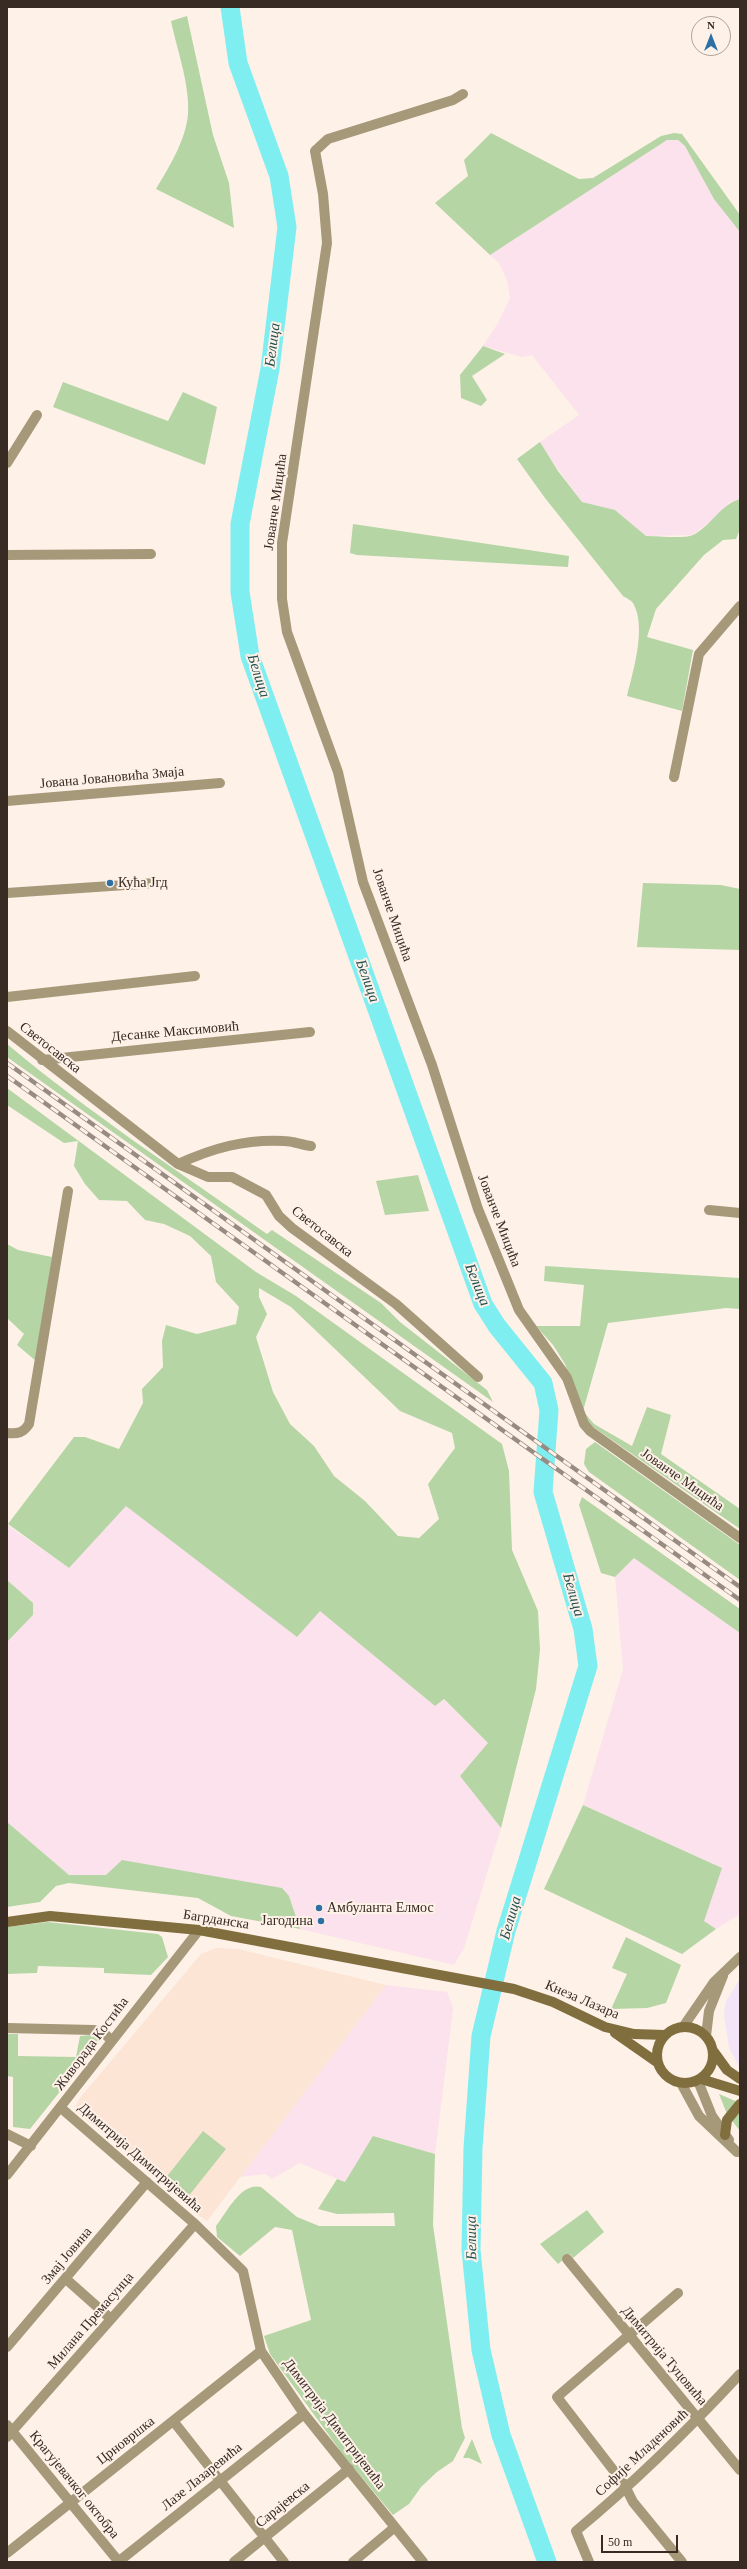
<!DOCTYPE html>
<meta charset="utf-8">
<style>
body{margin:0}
#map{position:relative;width:747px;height:2569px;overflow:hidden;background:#fef1e8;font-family:"Times New Roman",serif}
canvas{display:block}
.frame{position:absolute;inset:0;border:8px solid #372b23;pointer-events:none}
.north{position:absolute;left:691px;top:16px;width:40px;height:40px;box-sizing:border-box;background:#fef1e8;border:1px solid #aea299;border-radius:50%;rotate:0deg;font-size:11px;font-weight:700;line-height:16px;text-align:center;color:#372b23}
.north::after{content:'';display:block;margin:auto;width:14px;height:18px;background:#2d70a6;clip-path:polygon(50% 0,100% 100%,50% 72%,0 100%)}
.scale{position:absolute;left:601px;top:2535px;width:77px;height:18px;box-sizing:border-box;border:2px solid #372b23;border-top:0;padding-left:5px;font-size:12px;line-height:14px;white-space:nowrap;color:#372b23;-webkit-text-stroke:3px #fef1e8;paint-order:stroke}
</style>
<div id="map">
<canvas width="747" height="2569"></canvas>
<div class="frame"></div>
<div class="north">N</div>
<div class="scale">50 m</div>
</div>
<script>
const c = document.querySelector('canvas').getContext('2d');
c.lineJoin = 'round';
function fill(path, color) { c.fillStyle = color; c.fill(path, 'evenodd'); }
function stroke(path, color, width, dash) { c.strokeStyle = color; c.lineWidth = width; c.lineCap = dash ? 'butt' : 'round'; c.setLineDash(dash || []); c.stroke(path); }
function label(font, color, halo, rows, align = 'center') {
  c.font = font + ' "Times New Roman",serif'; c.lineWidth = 4; c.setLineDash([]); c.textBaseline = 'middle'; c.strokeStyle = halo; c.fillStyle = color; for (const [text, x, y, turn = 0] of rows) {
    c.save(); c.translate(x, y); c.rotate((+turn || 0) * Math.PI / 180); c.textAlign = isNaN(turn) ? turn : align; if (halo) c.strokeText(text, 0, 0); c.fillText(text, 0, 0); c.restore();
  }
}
const commercial = new Path2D(`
 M 740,1979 L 740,2068 L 729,2048 L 724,2014 L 726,2001 Z`);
const industrial = new Path2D(`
 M 667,140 L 678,140 L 685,146 L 740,232 L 740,499 L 730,502 L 716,517 L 692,535 L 646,536 L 615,510 L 582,502 L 547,454 L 540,442 L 579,415 L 532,355 L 522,357 L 483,346 L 498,323 L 510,298 L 507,280 L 499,263 L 490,255 Z
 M 126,1505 L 297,1636 L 320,1610 L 435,1706 L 443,1699 L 489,1744 L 460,1776 L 501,1828 L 464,1948 L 454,1965 L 300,1929 L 289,1896 L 106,1875 L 69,1875 L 7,1822 L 7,1642 L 33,1615 L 33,1603 L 7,1580 L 7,1525 L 69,1568 Z
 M 634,1558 L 740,1633 L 740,1914 L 716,1929 L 703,1922 L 722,1868 L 583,1805 L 623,1669 L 615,1577 Z
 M 386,1985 L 447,1992 L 453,2008 L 435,2154 L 374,2136 L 345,2182 L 300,2163 L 272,2179 L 265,2174 L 240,2177 Z`);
const built = new Path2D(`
 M 216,1948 L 238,1949 L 386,1985 L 207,2221 L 195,2213 L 157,2178 L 77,2112 L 76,2106 L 79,2099 L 201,1954 Z`);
const green = new Path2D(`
 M 187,16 L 213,135 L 229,183 L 234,228 L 156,189 C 169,167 186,140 188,114 C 190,84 177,50 171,21 Z
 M 491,133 L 579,179 L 593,178 L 661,136 L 674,133 L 682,134 L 740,215 L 740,232 L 714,199 L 685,146 L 678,140 L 667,140 L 490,255 L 435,203 L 468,176 L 464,160 Z
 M 483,346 L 505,354 L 472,376 L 487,400 L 481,406 L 461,398 L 460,375 Z
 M 63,382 L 168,421 L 183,392 L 217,407 L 205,465 L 53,407 Z
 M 540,442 L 558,471 L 582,502 L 615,510 L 646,536 C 657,536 685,539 693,535 C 711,526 721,504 740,499 L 740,529 L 736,539 L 723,540 L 704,555 L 656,609 L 647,637 L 693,650 L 682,711 L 627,696 C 633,671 647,627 633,603 C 631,600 626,598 623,596 L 545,498 L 517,459 Z
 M 353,524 L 569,556 L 568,567 L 357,555 L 350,553 Z
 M 643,883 L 721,885 L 740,889 L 740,950 L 637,947 Z
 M 7,1044 C 89,1113 180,1172 267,1234 L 272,1230 L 381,1303 L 400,1322 L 487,1390 L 493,1402 L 7,1057 Z
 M 7,1088 L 256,1272 L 296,1296 L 502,1444 L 509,1471 L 512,1550 L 538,1611 L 540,1650 L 536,1689 L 501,1828 L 460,1776 L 488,1743 L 444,1699 L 435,1706 L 320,1611 L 297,1637 L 126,1506 L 69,1568 L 8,1524 L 74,1437 L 85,1437 L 119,1449 L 143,1403 L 142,1389 L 163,1367 L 162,1341 L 166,1325 L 197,1334 L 236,1324 L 239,1307 L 216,1282 L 211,1256 L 190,1236 L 164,1224 L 145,1220 L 127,1201 L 99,1200 L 85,1184 L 74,1166 L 78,1141 L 64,1143 L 7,1105 ZM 259,1288 L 291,1307 L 400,1411 L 452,1433 L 455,1448 L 428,1484 L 439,1519 L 419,1538 L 398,1536 L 365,1501 L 334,1476 L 314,1446 L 290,1424 L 273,1392 L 256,1337 L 267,1314 L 259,1297 Z
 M 418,1175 L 429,1211 L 385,1215 L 376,1181 Z
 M 7,1244 L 18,1250 L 52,1257 L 36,1361 L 17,1345 L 24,1334 L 7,1318 Z
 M 545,1266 L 740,1278 L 740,1309 L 726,1308 L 608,1323 L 583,1411 L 594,1424 L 632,1446 L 647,1407 L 671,1415 L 661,1454 L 740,1509 L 740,1529 L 586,1422 L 565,1364 L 553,1345 L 536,1326 L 580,1326 L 584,1285 L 544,1281 Z
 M 595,1442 L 740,1545 L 740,1580 L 589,1472 L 584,1464 L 586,1449 Z
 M 582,1497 L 740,1609 L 740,1633 L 634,1558 L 615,1577 L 601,1573 L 579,1505 Z
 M 7,1580 L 33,1603 L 33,1615 L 7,1642 Z
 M 583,1805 L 722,1868 L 704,1921 L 716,1929 L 682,1954 L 544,1889 Z
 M 7,1822 L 69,1875 L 106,1875 L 122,1860 L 282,1888 L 289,1896 L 300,1929 L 231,1916 L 198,1898 L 69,1883 L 56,1886 L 40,1902 L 7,1907 Z
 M 48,1922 L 158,1934 L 162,1937 L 168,1957 L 151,1975 L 104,1973 L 104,1968 L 38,1966 L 37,1973 L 7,1974 L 7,1927 Z
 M 626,1937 L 681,1965 L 666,2003 L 647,2008 L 611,2009 L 627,1974 L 612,1968 Z
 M 7,2034 L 18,2034 L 18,2056 L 76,2057 L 80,2036 L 91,2035 L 99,2040 L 98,2044 L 30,2129 L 13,2127 L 13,2077 L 7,2076 Z
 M 719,2094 L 740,2103 L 740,2131 L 727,2114 Z
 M 203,2131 L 226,2149 L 187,2198 L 164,2180 Z
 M 373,2136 L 435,2154 L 433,2225 L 462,2428 L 465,2438 L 453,2461 L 437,2472 L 421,2487 L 409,2504 L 393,2515 L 344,2456 L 270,2354 L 264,2336 L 311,2320 L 292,2230 L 275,2227 L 240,2256 L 217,2237 L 216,2226 C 227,2212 241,2182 261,2187 L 297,2217 L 319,2226 L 395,2226 L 394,2213 L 337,2214 L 318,2209 L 337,2179 L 345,2182 Z
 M 587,2210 L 604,2232 L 573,2258 L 570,2254 L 558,2264 L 540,2244 Z
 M 472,2439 L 482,2464 L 469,2458 L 463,2458 Z`);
const river = new Path2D(`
 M 230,7 L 238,63 L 279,176 L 287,227 L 270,369 L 240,524 L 240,592 L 250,656 L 483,1304 L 497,1326 L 543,1383 L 549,1410 L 543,1492 L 583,1629 L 588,1666 L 506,1931 L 481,2036 L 473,2148 L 471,2250 L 481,2350 L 501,2435 L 547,2562`);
const minor = new Path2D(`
 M 463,94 L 453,100 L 328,139 L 315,151 L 323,194 L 327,243 L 282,543 L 282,599 L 287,632 L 338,772 L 363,882 L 432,1065 L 478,1209 L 519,1310 L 567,1378 L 584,1424 L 590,1431 L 740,1538
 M 7,463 L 37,415
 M 7,555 L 151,554
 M 674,777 L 699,654 L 740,606
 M 7,801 L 220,783
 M 7,893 L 155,883
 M 7,997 L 195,976
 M 7,1031 L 178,1164 L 208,1177 L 232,1177 L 266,1195 L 279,1216 L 292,1228 L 396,1304 L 478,1377
 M 42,1060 L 310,1032
 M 178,1164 C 213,1148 245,1139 284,1141 C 293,1141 302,1145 311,1146
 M 709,1210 L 740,1213
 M 7,1433 C 18,1434 23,1433 29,1424 L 68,1191
 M 7,2028 L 94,2030 L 105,2034 L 112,2041
 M 61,2108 L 195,2224 L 243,2271 L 261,2351 L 304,2414 L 423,2562
 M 7,2134 L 31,2146
 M 7,2175 L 199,1930
 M 567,2259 L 740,2470
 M 66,2279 L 111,2319
 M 678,2293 L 557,2397 L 624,2484 L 633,2502 L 682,2562
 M 7,2347 L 147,2182
 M 174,2422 L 284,2562
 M 7,2425 L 119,2562
 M 7,2437 L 195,2224
 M 7,2553 L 261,2351
 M 118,2562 L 304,2414
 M 234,2562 L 349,2469
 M 353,2562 L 395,2527
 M 589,2562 L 576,2531 C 635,2482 688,2430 740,2374`);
const tertiary = new Path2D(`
 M 683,2027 L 714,1982 L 740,1957
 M 706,2036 L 709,2011 L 723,1976
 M 698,2081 L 712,2116 L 729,2140
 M 681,2083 L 699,2116 L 737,2152`);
const secondary = new Path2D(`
 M 7,1922 L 50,1916 L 199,1930 L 514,1989 L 553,2002 L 605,2027 L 634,2034 L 665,2035
 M657 2055a28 28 0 1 1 56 0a28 28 0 1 1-56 0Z
 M 615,2033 L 658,2063
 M 714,2052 L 727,2070 L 740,2079
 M 701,2079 L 740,2091
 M 725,2135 L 727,2120 L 740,2104`);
const rail = new Path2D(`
 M 7,1063 L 740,1587
 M 7,1076 L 740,1600`);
const markers = [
 [110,883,4,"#2d70a6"],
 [319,1908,4,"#2d70a6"],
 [321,1921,4,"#2d70a6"]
];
const streetNames = [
 ["Јованче Мицића",276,502,-82],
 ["Јована Јовановића Змаја",112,778,-5],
 ["Јованче Мицића",392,915,71],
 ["Десанке Максимовић",175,1032,-5],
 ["Светосавска",50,1048,38],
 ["Јованче Мицића",499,1221,69],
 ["Светосавска",322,1232,38],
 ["Јованче Мицића",682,1480,35],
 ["Багрданска",216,1920,9],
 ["Кнеза Лазара",582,2000,23],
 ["Живорада Костића",92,2044,-53],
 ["Димитрија Димитријевића",140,2158,41],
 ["Змај Јовина",67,2256,-50],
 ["Милана Премасунца",91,2321,-49],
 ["Димитрија Туцовића",664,2356,50],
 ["Димитрија Димитријевића",334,2424,53],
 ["Црновршка",126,2441,-38],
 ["Софије Младеновић",642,2453,-43],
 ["Лазе Лазаревића",202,2477,-39],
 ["Крагујевачког октобра",74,2485,51],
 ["Сарајевска",283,2505,-39]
];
const poiNames = [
 ["Кућа Јгд",118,883],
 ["Амбуланта Елмос",327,1908],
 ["Јагодина",313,1921,"right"]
];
const waterNames = [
 ["Белица",273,345,-83],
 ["Белица",258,676,72],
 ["Белица",367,981,70],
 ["Белица",477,1285,68],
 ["Белица",573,1595,74],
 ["Белица",511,1918,-74],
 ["Белица",472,2238,-91]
];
fill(commercial, '#f3e4f7');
fill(industrial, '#fbe2ec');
fill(built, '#fce5d5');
fill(green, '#b5d5a5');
stroke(river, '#7feef1', 19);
stroke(minor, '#a6997a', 10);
stroke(tertiary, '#a6997a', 10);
stroke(secondary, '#816e3e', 10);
stroke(rail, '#978b82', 4.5);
stroke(rail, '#fef1e8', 3, [9]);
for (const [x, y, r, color] of markers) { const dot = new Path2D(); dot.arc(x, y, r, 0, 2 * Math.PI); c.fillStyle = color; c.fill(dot); stroke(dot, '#fef1e8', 1.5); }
label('14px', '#372b23', '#fef1e8', streetNames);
label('14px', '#372b23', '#fef1e8', poiNames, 'left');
label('italic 15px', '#1f5052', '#fef1e8', waterNames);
</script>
